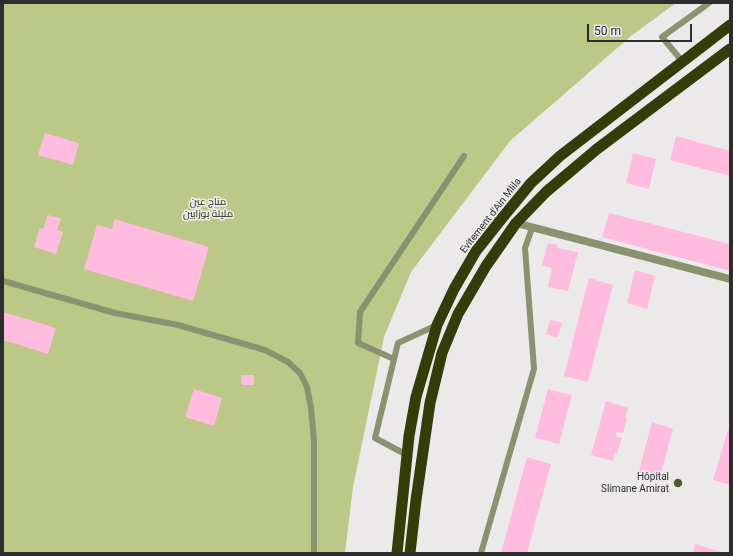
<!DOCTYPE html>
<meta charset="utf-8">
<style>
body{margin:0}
#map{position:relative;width:733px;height:556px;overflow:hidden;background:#ece9ea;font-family:Roboto,sans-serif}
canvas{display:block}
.frame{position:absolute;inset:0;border:4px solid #2e2d2e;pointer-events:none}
.scale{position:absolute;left:587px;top:24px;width:105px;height:18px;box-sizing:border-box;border:2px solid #2e2d2e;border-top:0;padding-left:5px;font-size:12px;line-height:14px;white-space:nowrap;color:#2e2d2e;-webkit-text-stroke:3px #ece9ea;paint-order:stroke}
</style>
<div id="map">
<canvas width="733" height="556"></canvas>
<div class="frame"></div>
<div class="scale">50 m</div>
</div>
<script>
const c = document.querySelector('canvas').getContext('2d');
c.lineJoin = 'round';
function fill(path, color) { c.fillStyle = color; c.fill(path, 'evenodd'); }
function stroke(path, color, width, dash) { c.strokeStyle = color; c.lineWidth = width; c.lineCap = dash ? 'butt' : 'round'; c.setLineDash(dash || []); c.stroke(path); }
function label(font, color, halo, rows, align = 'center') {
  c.font = font + ' Roboto,Cairo,sans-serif'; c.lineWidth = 3.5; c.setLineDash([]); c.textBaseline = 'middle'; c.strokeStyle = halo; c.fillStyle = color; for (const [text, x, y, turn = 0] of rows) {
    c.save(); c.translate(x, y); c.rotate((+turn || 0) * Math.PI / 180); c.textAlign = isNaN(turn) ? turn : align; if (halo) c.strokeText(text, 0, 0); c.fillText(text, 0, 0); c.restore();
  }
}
const green = new Path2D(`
 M 3,3 L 676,3 L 631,36 L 510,141 L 411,272 L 384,337 L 353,487 L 345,553 L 3,553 Z`);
const building = new Path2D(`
 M 45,133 L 79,143 L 73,165 L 38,155 Z
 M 676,136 L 730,151 L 730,176 L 670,160 Z
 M 633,153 L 656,159 L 649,189 L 626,183 Z
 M 609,213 L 730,244 L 730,271 L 602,237 Z
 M 48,215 L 61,219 L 57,230 L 63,232 L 56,254 L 34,247 L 40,228 L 43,229 Z
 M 114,219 L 209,247 L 193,301 L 84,269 L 97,225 L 112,229 Z
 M 548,243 L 558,245 L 557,248 L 578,252 L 568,291 L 548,287 L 552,268 L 542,265 Z
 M 635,270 L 655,276 L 647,309 L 627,303 Z
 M 589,278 L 613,285 L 588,382 L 564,376 Z
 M 3,312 L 56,328 L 48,354 L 3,340 Z
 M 550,320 L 562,323 L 557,338 L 546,334 Z
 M 241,375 L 254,375 L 254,385 L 242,385 Z
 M 194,389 L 222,398 L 214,426 L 185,417 Z
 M 548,389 L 572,395 L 559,444 L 535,438 Z
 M 606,401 L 628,408 L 625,417 L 627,418 L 623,433 L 617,432 L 615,436 L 622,438 L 617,454 L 615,453 L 613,461 L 591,455 Z
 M 652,422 L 673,429 L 659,480 L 638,475 Z
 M 728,430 L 730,431 L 730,485 L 713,480 Z
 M 527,457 L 551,464 L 527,553 L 501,553 Z
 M 695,544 L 725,553 L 693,553 Z`);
const service = new Path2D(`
 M 682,61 L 662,37 L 709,3
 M 3,281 L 115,313 L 178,325 L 265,350 L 288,362 L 300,373 L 307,387 L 311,408 L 314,441 L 314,553
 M 394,359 L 358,343 L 360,312 L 464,156
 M 407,455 L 375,438 L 398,343 L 437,325
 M 481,553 L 534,369 L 525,248 L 532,228`);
const minor = new Path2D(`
 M 516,223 L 730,279`);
const trunk = new Path2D(`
 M 397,553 L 409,436 L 416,397 L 437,325 L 454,289 L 476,251 L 503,217 L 531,183 L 560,156 L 730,25
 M 410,553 L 416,500 L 430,403 L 442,353 L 458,314 L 486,266 L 516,223 L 546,192 L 597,149 L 730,49`);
const markers = [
 [678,483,5,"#525b2a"]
];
const parkNames = [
 ["مناج عين",208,202],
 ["مليلة بوزابين",208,214]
];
const streetNames = [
 ["Evitement d'Ain Mlila",491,216,-52]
];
const poiNames = [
 ["Hôpital",669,477],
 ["Slimane Amirat",669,489]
];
fill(green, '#bbc888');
fill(building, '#ffbcdf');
stroke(service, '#8b9270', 6);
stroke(minor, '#8b9270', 8);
stroke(trunk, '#343c0a', 11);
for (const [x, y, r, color] of markers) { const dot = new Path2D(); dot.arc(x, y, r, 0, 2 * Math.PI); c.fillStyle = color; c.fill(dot); stroke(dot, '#ece9ea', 1.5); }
label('10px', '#272d08', '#ece9ea', parkNames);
label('10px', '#2e2d2e', '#ece9ea', streetNames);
label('10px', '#2e2d2e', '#ece9ea', poiNames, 'right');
</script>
